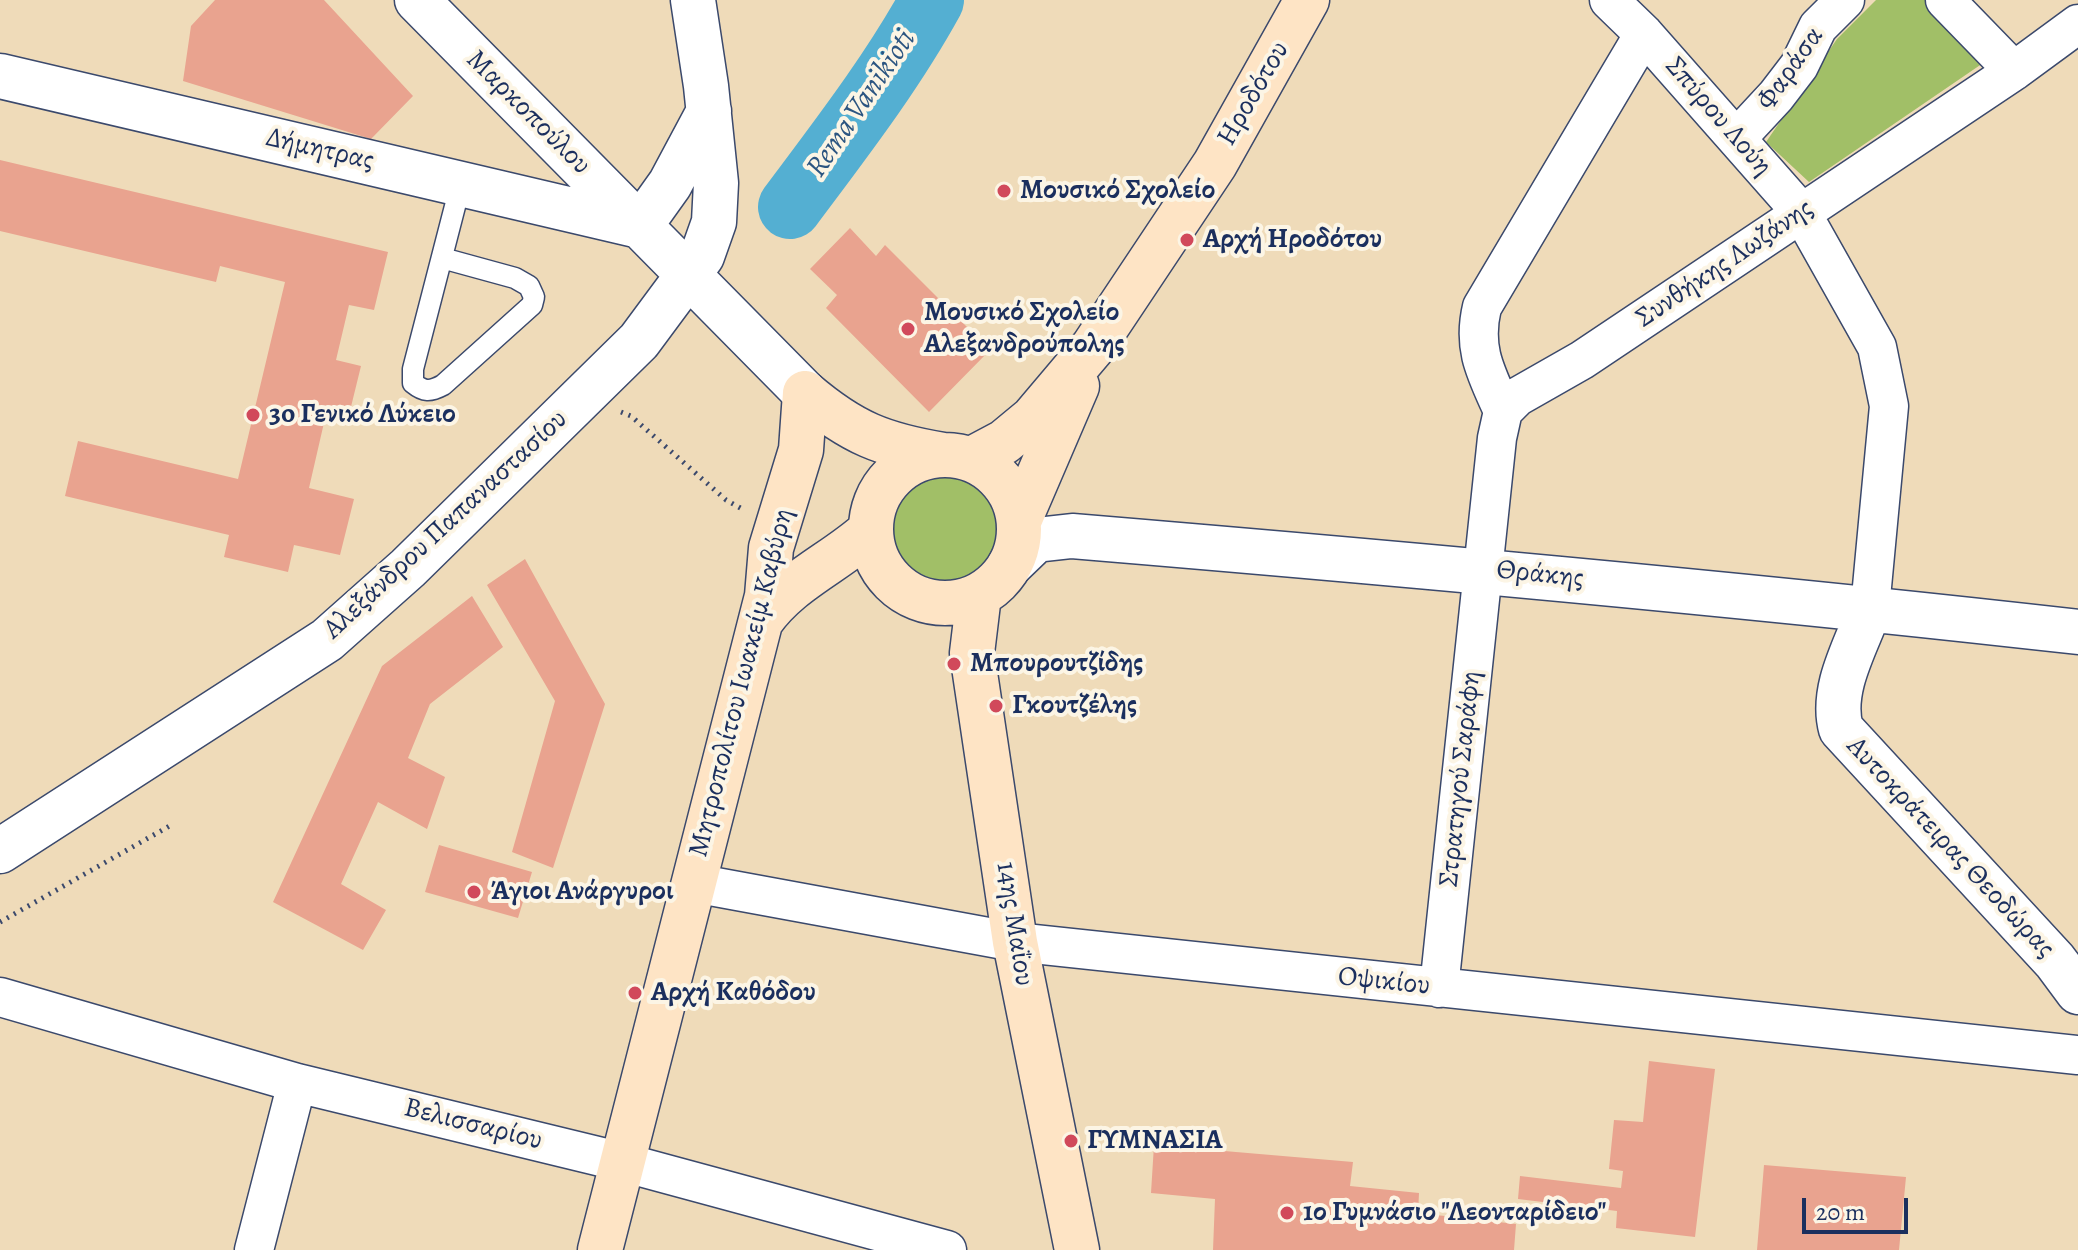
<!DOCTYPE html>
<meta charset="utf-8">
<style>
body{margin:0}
#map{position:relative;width:2078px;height:1250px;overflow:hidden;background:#efdbb9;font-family:Alegreya,serif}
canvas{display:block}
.scale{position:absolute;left:1802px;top:1198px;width:106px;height:36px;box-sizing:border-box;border:4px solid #1b2f5e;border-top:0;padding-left:10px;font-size:24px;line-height:28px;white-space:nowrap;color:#1b2f5e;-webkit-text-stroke:6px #fcf5e5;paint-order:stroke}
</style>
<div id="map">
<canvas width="2078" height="1250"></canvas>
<div class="scale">20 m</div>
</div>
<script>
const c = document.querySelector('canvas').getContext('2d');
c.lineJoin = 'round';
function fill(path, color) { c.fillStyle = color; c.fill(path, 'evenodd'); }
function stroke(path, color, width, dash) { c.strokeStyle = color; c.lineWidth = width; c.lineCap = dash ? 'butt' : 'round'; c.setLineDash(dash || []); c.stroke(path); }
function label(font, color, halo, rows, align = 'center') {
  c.font = font + ' Alegreya,serif'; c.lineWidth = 8; c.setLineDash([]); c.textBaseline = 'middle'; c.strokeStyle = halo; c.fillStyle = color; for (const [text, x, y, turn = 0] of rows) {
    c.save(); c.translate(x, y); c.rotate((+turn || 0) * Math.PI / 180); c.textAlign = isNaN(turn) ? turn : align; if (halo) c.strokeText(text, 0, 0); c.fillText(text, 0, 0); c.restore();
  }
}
const green = new Path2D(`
 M 1876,0 L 1932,0 L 1989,59 L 1809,182 L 1766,142 L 1837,39 Z
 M889 530a62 62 0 1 1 124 0a62 62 0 1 1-124 0Z`);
const river = new Path2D(`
 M 790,207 C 840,140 892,73 932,0`);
const building = new Path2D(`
 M 215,0 L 324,0 L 413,96 L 371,139 L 183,81 L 191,26 Z
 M 0,160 L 388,252 L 374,310 L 349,305 L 336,360 L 361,366 L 348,419 L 326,414 L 309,488 L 354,499 L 340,555 L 294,545 L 288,572 L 224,557 L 229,535 L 65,496 L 78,441 L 238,479 L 285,282 L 220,266 L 216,282 L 0,231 Z
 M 850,228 L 876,256 L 885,245 L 990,350 L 929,412 L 826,308 L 837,295 L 810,269 Z
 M 525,559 L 605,704 L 553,868 L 512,852 L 555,701 L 487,585 Z
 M 472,596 L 503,647 L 430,704 L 408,758 L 445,777 L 427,829 L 378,802 L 341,884 L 386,910 L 363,950 L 273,902 L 382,666 Z
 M 439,845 L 532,872 L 518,918 L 425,892 Z
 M 1649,1061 L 1715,1069 L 1695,1237 L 1616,1228 L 1617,1211 L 1518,1199 L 1520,1176 L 1621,1188 L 1623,1171 L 1609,1169 L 1614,1120 L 1643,1122 Z
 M 1154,1145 L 1353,1162 L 1350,1186 L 1419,1193 L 1418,1213 L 1516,1224 L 1514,1250 L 1213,1250 L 1215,1199 L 1151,1193 Z
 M 1764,1165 L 1906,1177 L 1899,1250 L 1757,1250 Z`);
const path = new Path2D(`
 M 621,412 L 631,416 L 726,500 L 744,510
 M 867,580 L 891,597 L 939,617
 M 0,922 L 173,824`);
const service = new Path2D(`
 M 442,258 L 515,278 L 529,286 L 534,297 L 532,305 L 443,385 C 430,392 424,392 413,383 L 413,369 L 461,183`);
const minor = new Path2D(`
 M 1609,0 L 1644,34 L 1801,212 L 1877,347 L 1889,406 L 1870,608
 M 1945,0 L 2014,71
 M 1737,138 L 1776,96 L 1799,66 L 1818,27 L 1845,0
 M 1503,411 C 1486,373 1472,349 1482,307 L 1644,34
 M 694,883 L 1015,942 L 2078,1055
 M 1439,988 L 1497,438 L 1503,411 L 1517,397 L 1582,360 L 2014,71 L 2078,24
 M 0,997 L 297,1083 L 622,1162 L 947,1250
 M 254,1250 L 297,1083`);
const tertiary = new Path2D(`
 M 417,0 L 805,393
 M 0,76 L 640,226
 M 640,226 L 670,184 L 709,111
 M 1010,565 L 1036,540 L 1072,536 C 1408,564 1743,594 2078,632
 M 1870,608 C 1856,646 1830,689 1841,729 L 2055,961 L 2078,992
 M 0,851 L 327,640 L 408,568 L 639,341 L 702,256 L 714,222 L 716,183 L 706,86 L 693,0`);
const secondary = new Path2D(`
 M 805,393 C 852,433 883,445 943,455
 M871 529a74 74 0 1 1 148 0a74 74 0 1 1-148 0Z
 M 972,459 L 1004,442 L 1033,418 L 1093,347 L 1215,164 L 1307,0
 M 1019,521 L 1077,386
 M 979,595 L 972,653 L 1015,942 L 1077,1250
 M 761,621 C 790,580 835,563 871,530
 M 600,1250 L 767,596 L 771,548 L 801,450 L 805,393`);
const markers = [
 [1004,191,8,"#d1495b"],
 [1187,240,8,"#d1495b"],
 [908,329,8,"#d1495b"],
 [253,415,8,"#d1495b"],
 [954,664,8,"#d1495b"],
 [996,706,8,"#d1495b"],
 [474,892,8,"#d1495b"],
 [635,993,8,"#d1495b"],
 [1071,1141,8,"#d1495b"],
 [1287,1213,8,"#d1495b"]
];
const streetNames = [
 ["Φαράσα",1791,69,-55],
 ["Ηροδότου",1254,94,-60],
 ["Μαρκοπούλου",528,113,45],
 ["Σπύρου Λούη",1718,117,49],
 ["Δήμητρας",320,150,13],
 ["Συνθήκης Λωζάνης",1725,264,-34],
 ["Αλεξάνδρου Παπαναστασίου",446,525,-43],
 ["Θράκης",1540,575,6],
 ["Μητροπολίτου Ιωακείμ Καβύρη",742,683,-76],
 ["Στρατηγού Σαράφη",1461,779,-84],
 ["Αυτοκράτειρας Θεοδώρας",1950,848,47],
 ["14ης Μαΐου",1014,924,81],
 ["Οψικίου",1384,982,6],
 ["Βελισσαρίου",473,1125,14]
];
const poiNames = [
 ["Μουσικό Σχολείο",1020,191],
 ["Αρχή Ηροδότου",1203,240],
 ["Μουσικό Σχολείο",924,313],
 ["Αλεξανδρούπολης",924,345],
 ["3o Γενικό Λύκειο",269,415],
 ["Μπουρουτζίδης",970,664],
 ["Γκουτζέλης",1012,706],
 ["Άγιοι Ανάργυροι",490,892],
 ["Αρχή Καθόδου",651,993],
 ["ΓΥΜΝΑΣΙΑ",1087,1141],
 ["1ο Γυμνάσιο \"Λεονταρίδειο\"",1303,1213]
];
const waterNames = [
 ["Rema Vanikioti",862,104,-56]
];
fill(green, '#a1bf67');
stroke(river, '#54afd2', 64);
fill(building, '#e9a38f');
stroke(service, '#3b496c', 23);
stroke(minor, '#3b496c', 41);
stroke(tertiary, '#3b496c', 47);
stroke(secondary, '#3b496c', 47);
stroke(path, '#3b496c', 5, [2, 6]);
stroke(service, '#fff', 20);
stroke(minor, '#fff', 38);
stroke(tertiary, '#fff', 44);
stroke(secondary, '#fee4c5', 44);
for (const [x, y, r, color] of markers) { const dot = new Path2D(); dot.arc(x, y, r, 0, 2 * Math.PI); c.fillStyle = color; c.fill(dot); stroke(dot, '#fcf5e5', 3); }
label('28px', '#1b2f5e', '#fcf5e5', streetNames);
label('bold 28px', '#1b2f5e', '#fcf5e5', poiNames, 'left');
label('italic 30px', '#2c5581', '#fcf5e5', waterNames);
</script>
